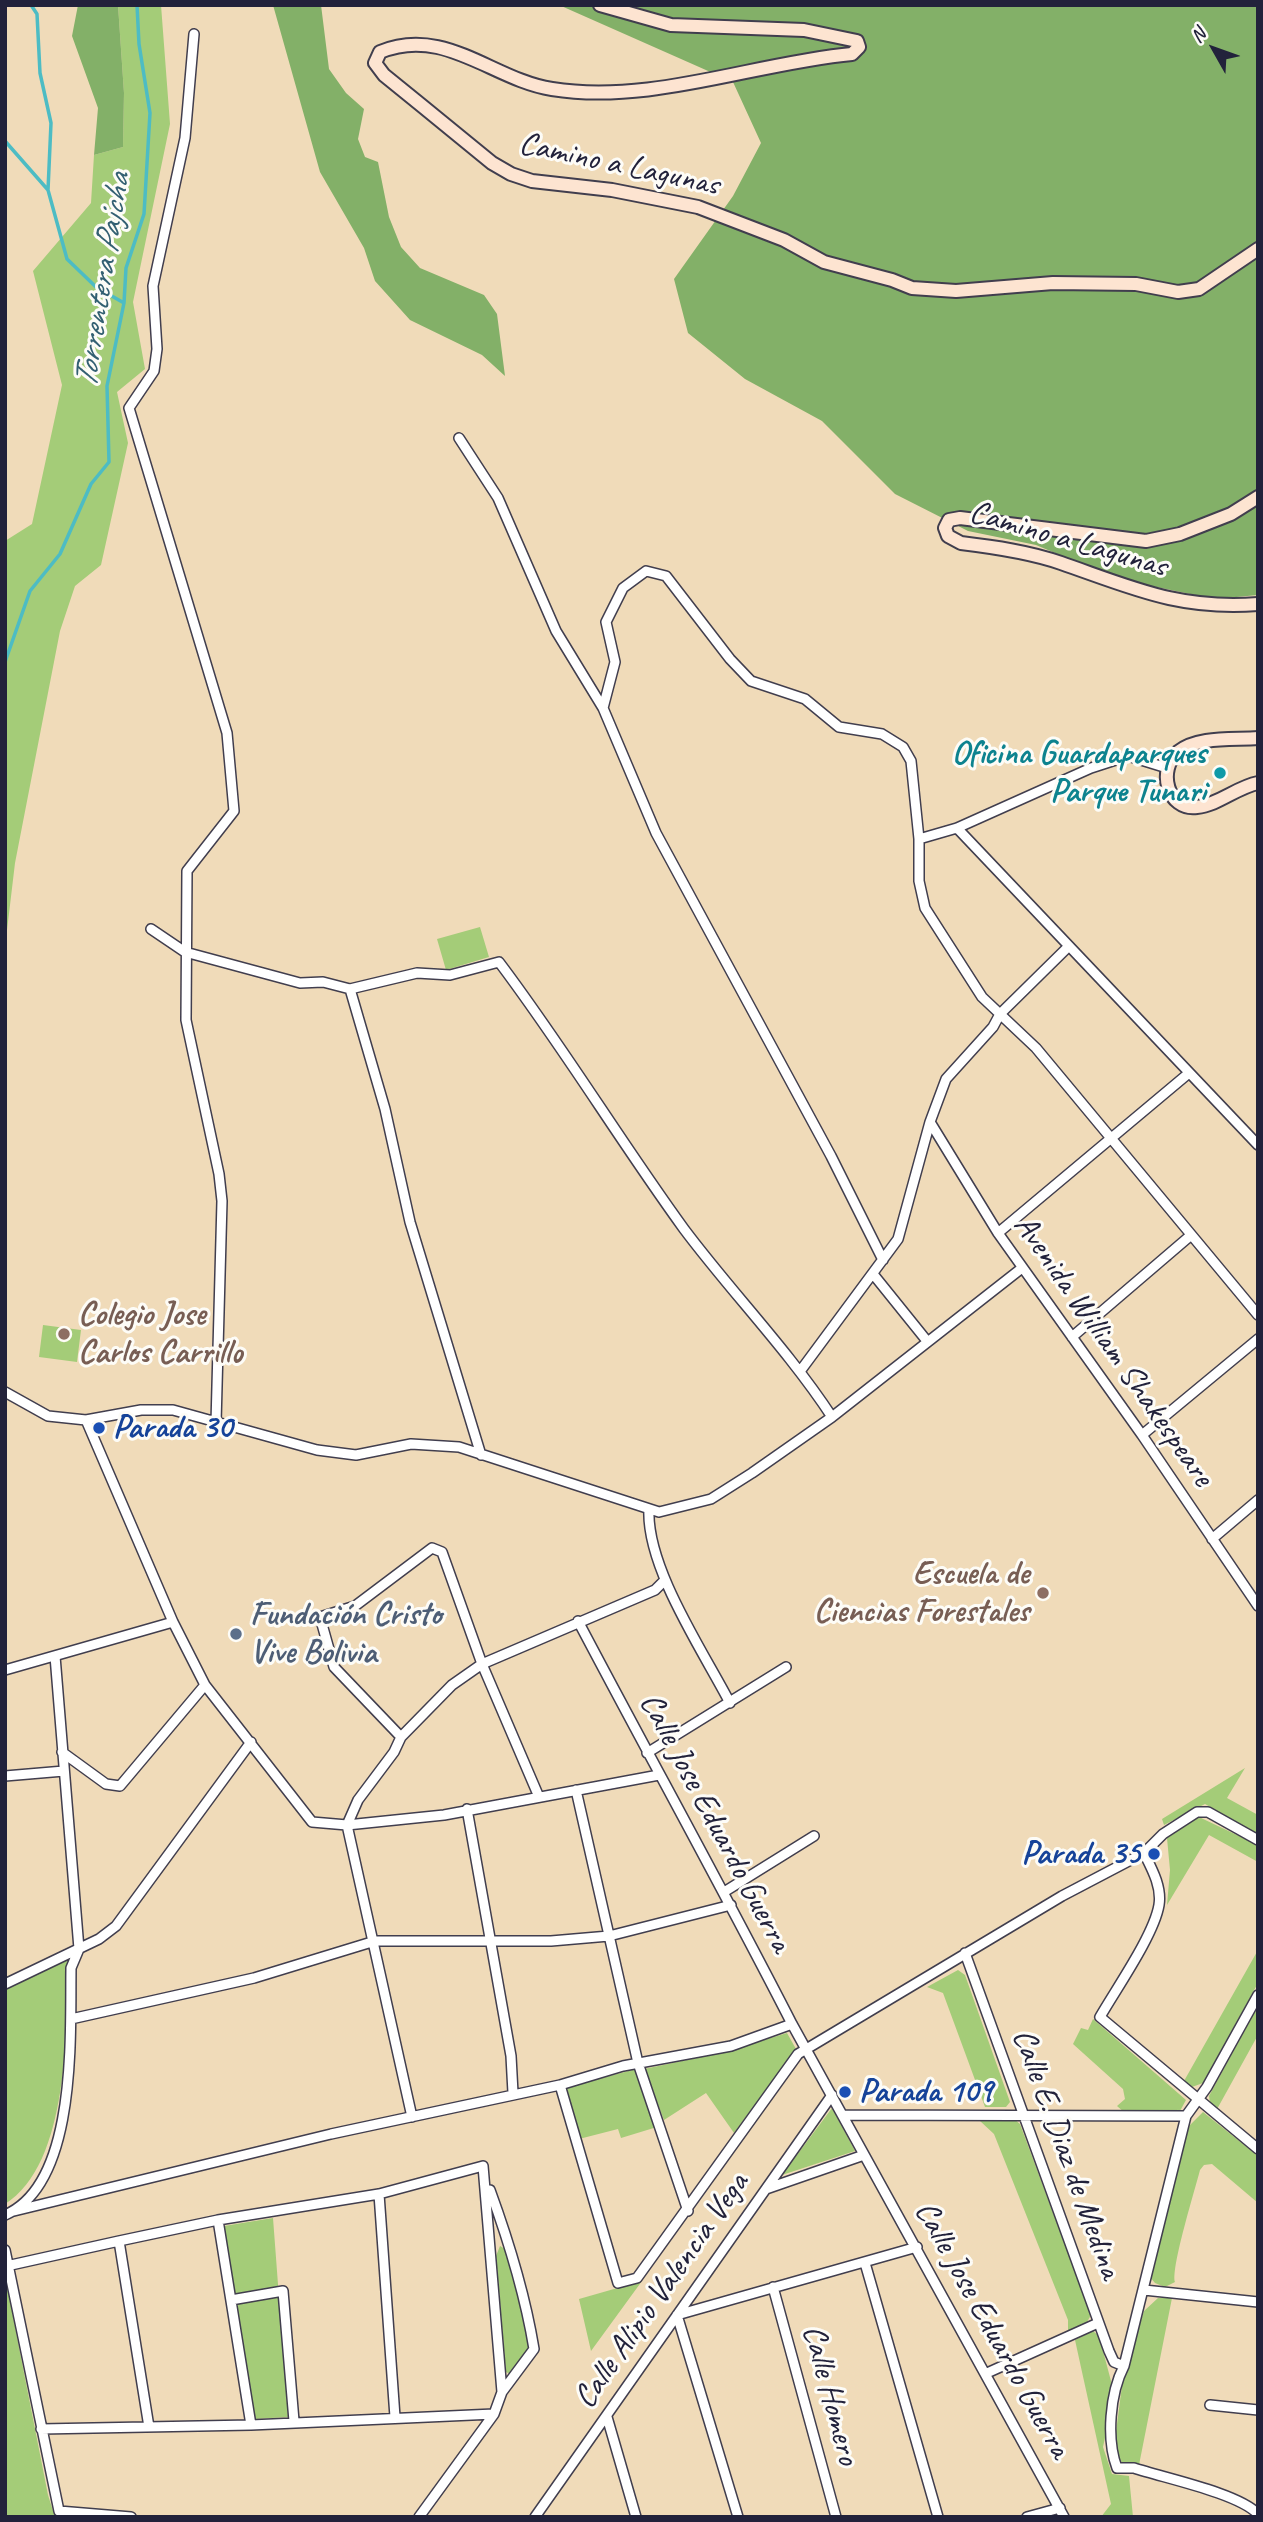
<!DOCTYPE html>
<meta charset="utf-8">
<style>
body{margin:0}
#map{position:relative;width:1263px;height:2522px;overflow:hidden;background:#f0dbb9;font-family:Caveat,sans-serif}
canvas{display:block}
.frame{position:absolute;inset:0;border:7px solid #22223b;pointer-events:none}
.north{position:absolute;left:1179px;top:14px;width:70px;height:70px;-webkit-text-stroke:5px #fdfcf7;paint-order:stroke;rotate:310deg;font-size:19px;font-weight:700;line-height:28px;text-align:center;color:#22223b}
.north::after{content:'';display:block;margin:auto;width:24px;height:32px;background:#22223b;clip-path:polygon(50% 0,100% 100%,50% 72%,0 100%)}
</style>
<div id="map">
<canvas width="1263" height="2522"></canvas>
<div class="frame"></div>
<div class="north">N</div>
</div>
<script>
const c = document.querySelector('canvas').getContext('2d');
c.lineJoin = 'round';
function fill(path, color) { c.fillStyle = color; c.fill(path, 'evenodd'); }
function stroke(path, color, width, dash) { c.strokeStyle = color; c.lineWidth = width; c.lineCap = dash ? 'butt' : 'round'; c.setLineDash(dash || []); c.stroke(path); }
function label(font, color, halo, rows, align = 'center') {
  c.font = font + ' Caveat,sans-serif'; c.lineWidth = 6; c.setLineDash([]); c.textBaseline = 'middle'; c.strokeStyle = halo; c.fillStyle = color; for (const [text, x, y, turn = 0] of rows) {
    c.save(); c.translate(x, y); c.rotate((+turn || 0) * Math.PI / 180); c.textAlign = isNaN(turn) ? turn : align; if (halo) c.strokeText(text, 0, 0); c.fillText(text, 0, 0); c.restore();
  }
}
const green = new Path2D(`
 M 118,5 L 161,5 L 170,124 L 133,302 L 145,369 L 117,392 L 128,443 L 101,565 L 75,586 L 60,631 L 15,863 L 5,947 L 5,541 L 32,524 L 62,385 L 33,271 L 91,203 L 94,155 L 123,147 L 124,93 Z
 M 480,927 L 489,957 L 446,970 L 437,939 Z
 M 43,1325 L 81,1330 L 77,1362 L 39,1357 Z
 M 1245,1768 L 1227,1798 L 1258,1815 L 1258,1834 L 1205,1804 L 1164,1825 L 1162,1819 Z
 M 1199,1817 L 1258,1845 L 1258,1862 L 1209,1835 L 1167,1905 L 1170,1870 L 1167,1838 Z
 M 1258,1950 L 1258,1983 L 1203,2083 L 1192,2087 L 1184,2081 Z
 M 69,1958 C 66,2027 70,2164 5,2204 L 5,1990 Z
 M 958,1970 L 965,1975 L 1010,2102 L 1006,2107 L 985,2107 L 943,1993 L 927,1987 Z
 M 1258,2006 L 1258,2035 L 1216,2111 L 1210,2103 L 1209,2096 Z
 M 1093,2019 L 1186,2100 L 1180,2111 L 1125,2113 L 1117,2106 L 1125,2099 L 1123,2089 L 1073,2044 L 1081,2028 L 1088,2030 Z
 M 787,2033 L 796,2049 L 734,2133 L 706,2093 L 664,2120 L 644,2069 L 725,2052 Z
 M 636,2069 L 657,2127 L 621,2138 L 618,2129 L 579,2139 L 564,2088 Z
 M 832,2108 L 855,2151 L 782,2175 Z
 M 1203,2112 L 1258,2156 L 1258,2203 L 1212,2164 L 1204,2165 L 1200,2170 C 1195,2190 1171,2267 1175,2282 L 1165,2287 L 1155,2283 L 1150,2277 L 1183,2145 L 1190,2125 Z
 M 1014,2119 L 1020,2124 L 1091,2315 L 1087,2322 L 1068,2331 L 1068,2320 L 994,2134 L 980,2121 Z
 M 273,2218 L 288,2417 L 255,2419 L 224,2226 Z
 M 500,2246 L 507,2250 L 528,2330 L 528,2349 L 512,2375 L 506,2372 L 496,2256 Z
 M 5,2276 L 48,2495 L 55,2517 L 5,2517 Z
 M 642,2281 L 591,2351 L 579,2299 Z
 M 1158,2298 L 1172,2298 L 1139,2465 L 1122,2463 L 1114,2447 L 1123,2378 L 1144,2311 Z
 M 1093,2331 L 1099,2336 L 1111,2381 L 1110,2415 L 1103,2447 L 1112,2474 L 1129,2476 L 1133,2517 L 1101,2517 L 1111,2504 L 1075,2340 Z`);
const forest = new Path2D(`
 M 78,5 L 118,5 L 124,93 L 123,147 L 94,155 L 98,108 L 72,36 Z
 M 273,5 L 321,5 L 329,69 L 346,93 L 364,109 L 358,139 L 365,157 L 378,162 L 389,217 L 401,247 L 420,268 L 484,295 L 497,314 L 505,376 L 482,355 L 410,320 L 375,281 L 364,248 L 320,172 Z
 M 559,5 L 1258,5 L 1258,595 L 1215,599 L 1117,579 L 1036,545 L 968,531 L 895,494 L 822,421 L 745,379 L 688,333 L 674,279 L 733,196 L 761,143 L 733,82 Z`);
const stream = new Path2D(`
 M 31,5 L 37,14 L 40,73 L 51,123 L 48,190 L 67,259 L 96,287 L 124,303
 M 5,141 L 48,190
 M 5,662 L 30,591 L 60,554 L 91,484 L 109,462 L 107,386 L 124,303 L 126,268 L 144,214 L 150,113 L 139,44 L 137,5
 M 5,739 L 5,748`);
const street = new Path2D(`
 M 194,34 L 185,138 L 153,286 L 157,349 L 154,371 L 129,408 L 227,733 L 234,811 L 187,871 L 186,1020 L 219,1174 L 222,1201 L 216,1423
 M 459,438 L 498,498 L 556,631 L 603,708 L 656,833 L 831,1156 L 883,1260
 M 603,708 L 615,662 L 606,622 L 623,588 L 646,571 L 666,576 L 730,659 L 751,681 L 805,699 L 839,727 L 882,734 L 903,747 L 911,761 L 919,839 L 919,881 L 925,908 L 982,997 L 1036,1048 L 1258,1315
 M 957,828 L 1258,1145
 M 919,839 L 957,828 L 1091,768 L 1128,756 L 1167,768
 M 151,929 L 185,952 L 300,983 L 323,982 L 350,989 L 417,973 L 450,975 L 499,962 C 564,1048 620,1141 684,1229 C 732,1293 788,1350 832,1417
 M 350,989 L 385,1109 L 410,1222 L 481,1455
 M 930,1122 L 998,1233 L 1142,1435 L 1258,1606
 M 998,1233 L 1189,1073
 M 873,1274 L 927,1341
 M 1072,1337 L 1190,1236
 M 801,1370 L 898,1239 L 930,1122 L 946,1079 L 993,1027 L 1000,1014 L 1068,947
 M 5,1392 L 48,1416 L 86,1420 L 141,1410 L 173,1410 L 317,1450 L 356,1455 L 411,1444 L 459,1447 L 659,1512 L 711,1499 L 752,1473 L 832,1417 L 1022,1268
 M 86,1420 L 173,1622 L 205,1685 L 312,1822 L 347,1825 L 444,1815 L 659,1775
 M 1142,1435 L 1258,1339
 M 649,1509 C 646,1567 703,1651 730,1703
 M 1212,1539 L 1258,1500
 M 578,1621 C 649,1756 723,1889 792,2024 L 1064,2517
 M 5,1670 L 173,1622
 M 401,1737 L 334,1667 L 320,1617 L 355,1606 L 432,1548 L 442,1552 L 482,1664 L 539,1797
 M 62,1752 L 106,1784 L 120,1786 L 205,1685
 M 647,1753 L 786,1667
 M 5,1776 L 64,1771
 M 576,1790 L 638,2063 L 688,2211
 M 467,1809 L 511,2056 L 513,2093
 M 1144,1853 C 1152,1869 1162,1887 1159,1905 C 1154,1935 1116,1989 1100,2017 L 1258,2149
 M 724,1892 L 814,1836
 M 965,1953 L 1109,2351 L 1114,2362 L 1124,2366
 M 5,1984 L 99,1939 L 116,1926 L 251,1742
 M 1258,1995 L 1207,2087 L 1186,2116 L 1124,2366 C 1110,2393 1106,2439 1117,2468 L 1134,2468 C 1164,2478 1238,2493 1258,2514
 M 71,2019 L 254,1978 L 375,1941 L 551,1941 L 609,1936 L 731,1905
 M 560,2085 L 618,2283 L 637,2278 L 798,2054 L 1062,1896 L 1144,1853 L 1163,1834 L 1197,1812 L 1208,1812 L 1258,1840
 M 843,2115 L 1186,2116
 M 412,2117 L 347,1825 L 358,1800 L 394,1752 L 401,1737 L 452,1685 L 482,1664 L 655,1590 L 665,1580
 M 766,2189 L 864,2155
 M 490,2190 C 509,2242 525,2294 534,2349 L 502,2392
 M 379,2194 L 395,2417
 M 14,2211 L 331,2134 L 560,2085 L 623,2066 L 731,2046 L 792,2024
 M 5,2215 C 78,2184 70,2034 71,1968 L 79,1949 L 55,1656
 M 218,2220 L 251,2425
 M 5,2250 L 59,2511 L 131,2517
 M 865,2263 L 938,2517
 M 11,2265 L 119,2241
 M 773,2287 L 836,2517
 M 1144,2290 L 1258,2302
 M 231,2300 L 283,2291 L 294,2421
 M 677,2315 L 917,2247
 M 677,2315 L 738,2517
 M 987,2373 L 1098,2323
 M 1210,2405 L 1258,2410
 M 607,2417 L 636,2517
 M 149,2427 L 119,2241 L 218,2220 L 379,2194 L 483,2166 L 502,2392 L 494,2414 L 419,2517
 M 41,2429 L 251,2425 L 494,2414
 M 535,2517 L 832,2095
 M 1027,2517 L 1060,2508`);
const secondary = new Path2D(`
 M 600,5 L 671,25 L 804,30 L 857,41 L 859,47 L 852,54 C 754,63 650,105 552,89 C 493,80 444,25 380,52 L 375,63 L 384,75 L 421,105 L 492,163 L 511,174 L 532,181 L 612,190 L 698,207 L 784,240 L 824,262 L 892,280 L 912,288 L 956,291 L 1053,283 L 1136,284 L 1178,292 L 1199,289 L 1258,249
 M 1258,497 L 1231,514 L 1180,534 L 1146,541 L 960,518 L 949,520 L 945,528 L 948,536 L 961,543 C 994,547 1030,552 1061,563 C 1133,588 1179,610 1258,604
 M 1258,738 C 1233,740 1198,736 1178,752 C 1157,769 1167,811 1197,807 C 1218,805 1237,787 1258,783`);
const markers = [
 [1220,773,7,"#0f9aa8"],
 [64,1334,7,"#8d6e63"],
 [99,1428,7,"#1a4fb4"],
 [1043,1593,7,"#8d6e63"],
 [236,1634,7,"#5c6f8a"],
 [1154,1854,7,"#1a4fb4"],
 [845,2092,7,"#1a4fb4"]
];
const streetNames = [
 ["Camino a Lagunas",619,165,12],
 ["Camino a Lagunas",1068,540,16],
 ["Avenida William Shakespeare",1113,1351,55],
 ["Calle Jose Eduardo Guerra",715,1823,62],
 ["Calle E. Diaz de Medina",1066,2154,70],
 ["Calle Alipio Valencia Vega",662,2291,-55],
 ["Calle Jose Eduardo Guerra",992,2330,61],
 ["Calle Homero",830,2395,75]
];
const cultureNames = [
 ["Oficina Guardaparques",1206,754],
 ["Parque Tunari",1206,792]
];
const educationNames = [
 ["Colegio Jose",78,1315],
 ["Carlos Carrillo",78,1353],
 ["Escuela de",1029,1574,"right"],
 ["Ciencias Forestales",1029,1612,"right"]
];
const transitNames = [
 ["Parada 30",113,1428],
 ["Parada 35",1140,1854,"right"],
 ["Parada 109",859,2092]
];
const serviceNames = [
 ["Fundación Cristo",250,1615],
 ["Vive Bolivia",250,1653]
];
const waterNames = [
 ["Torrentera Pajcha",103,281,-81]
];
fill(green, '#a4cc78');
fill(forest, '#83b068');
stroke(stream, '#4dbcc4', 3.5);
stroke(street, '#413e4e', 12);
stroke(secondary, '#413e4e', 16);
stroke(street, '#fff', 9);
stroke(secondary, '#fde4d1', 12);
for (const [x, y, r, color] of markers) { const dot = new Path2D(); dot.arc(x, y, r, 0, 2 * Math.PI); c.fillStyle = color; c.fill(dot); stroke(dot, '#fdfcf7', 2.5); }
label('33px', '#22223b', '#fdfcf7', streetNames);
label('bold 33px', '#0d838f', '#fdfcf7', cultureNames, 'right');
label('bold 33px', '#785e54', '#fdfcf7', educationNames, 'left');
label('bold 33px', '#164399', '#fdfcf7', transitNames, 'left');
label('bold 33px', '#4e5e75', '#fdfcf7', serviceNames, 'left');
label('italic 35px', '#336072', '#fdfcf7', waterNames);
</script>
